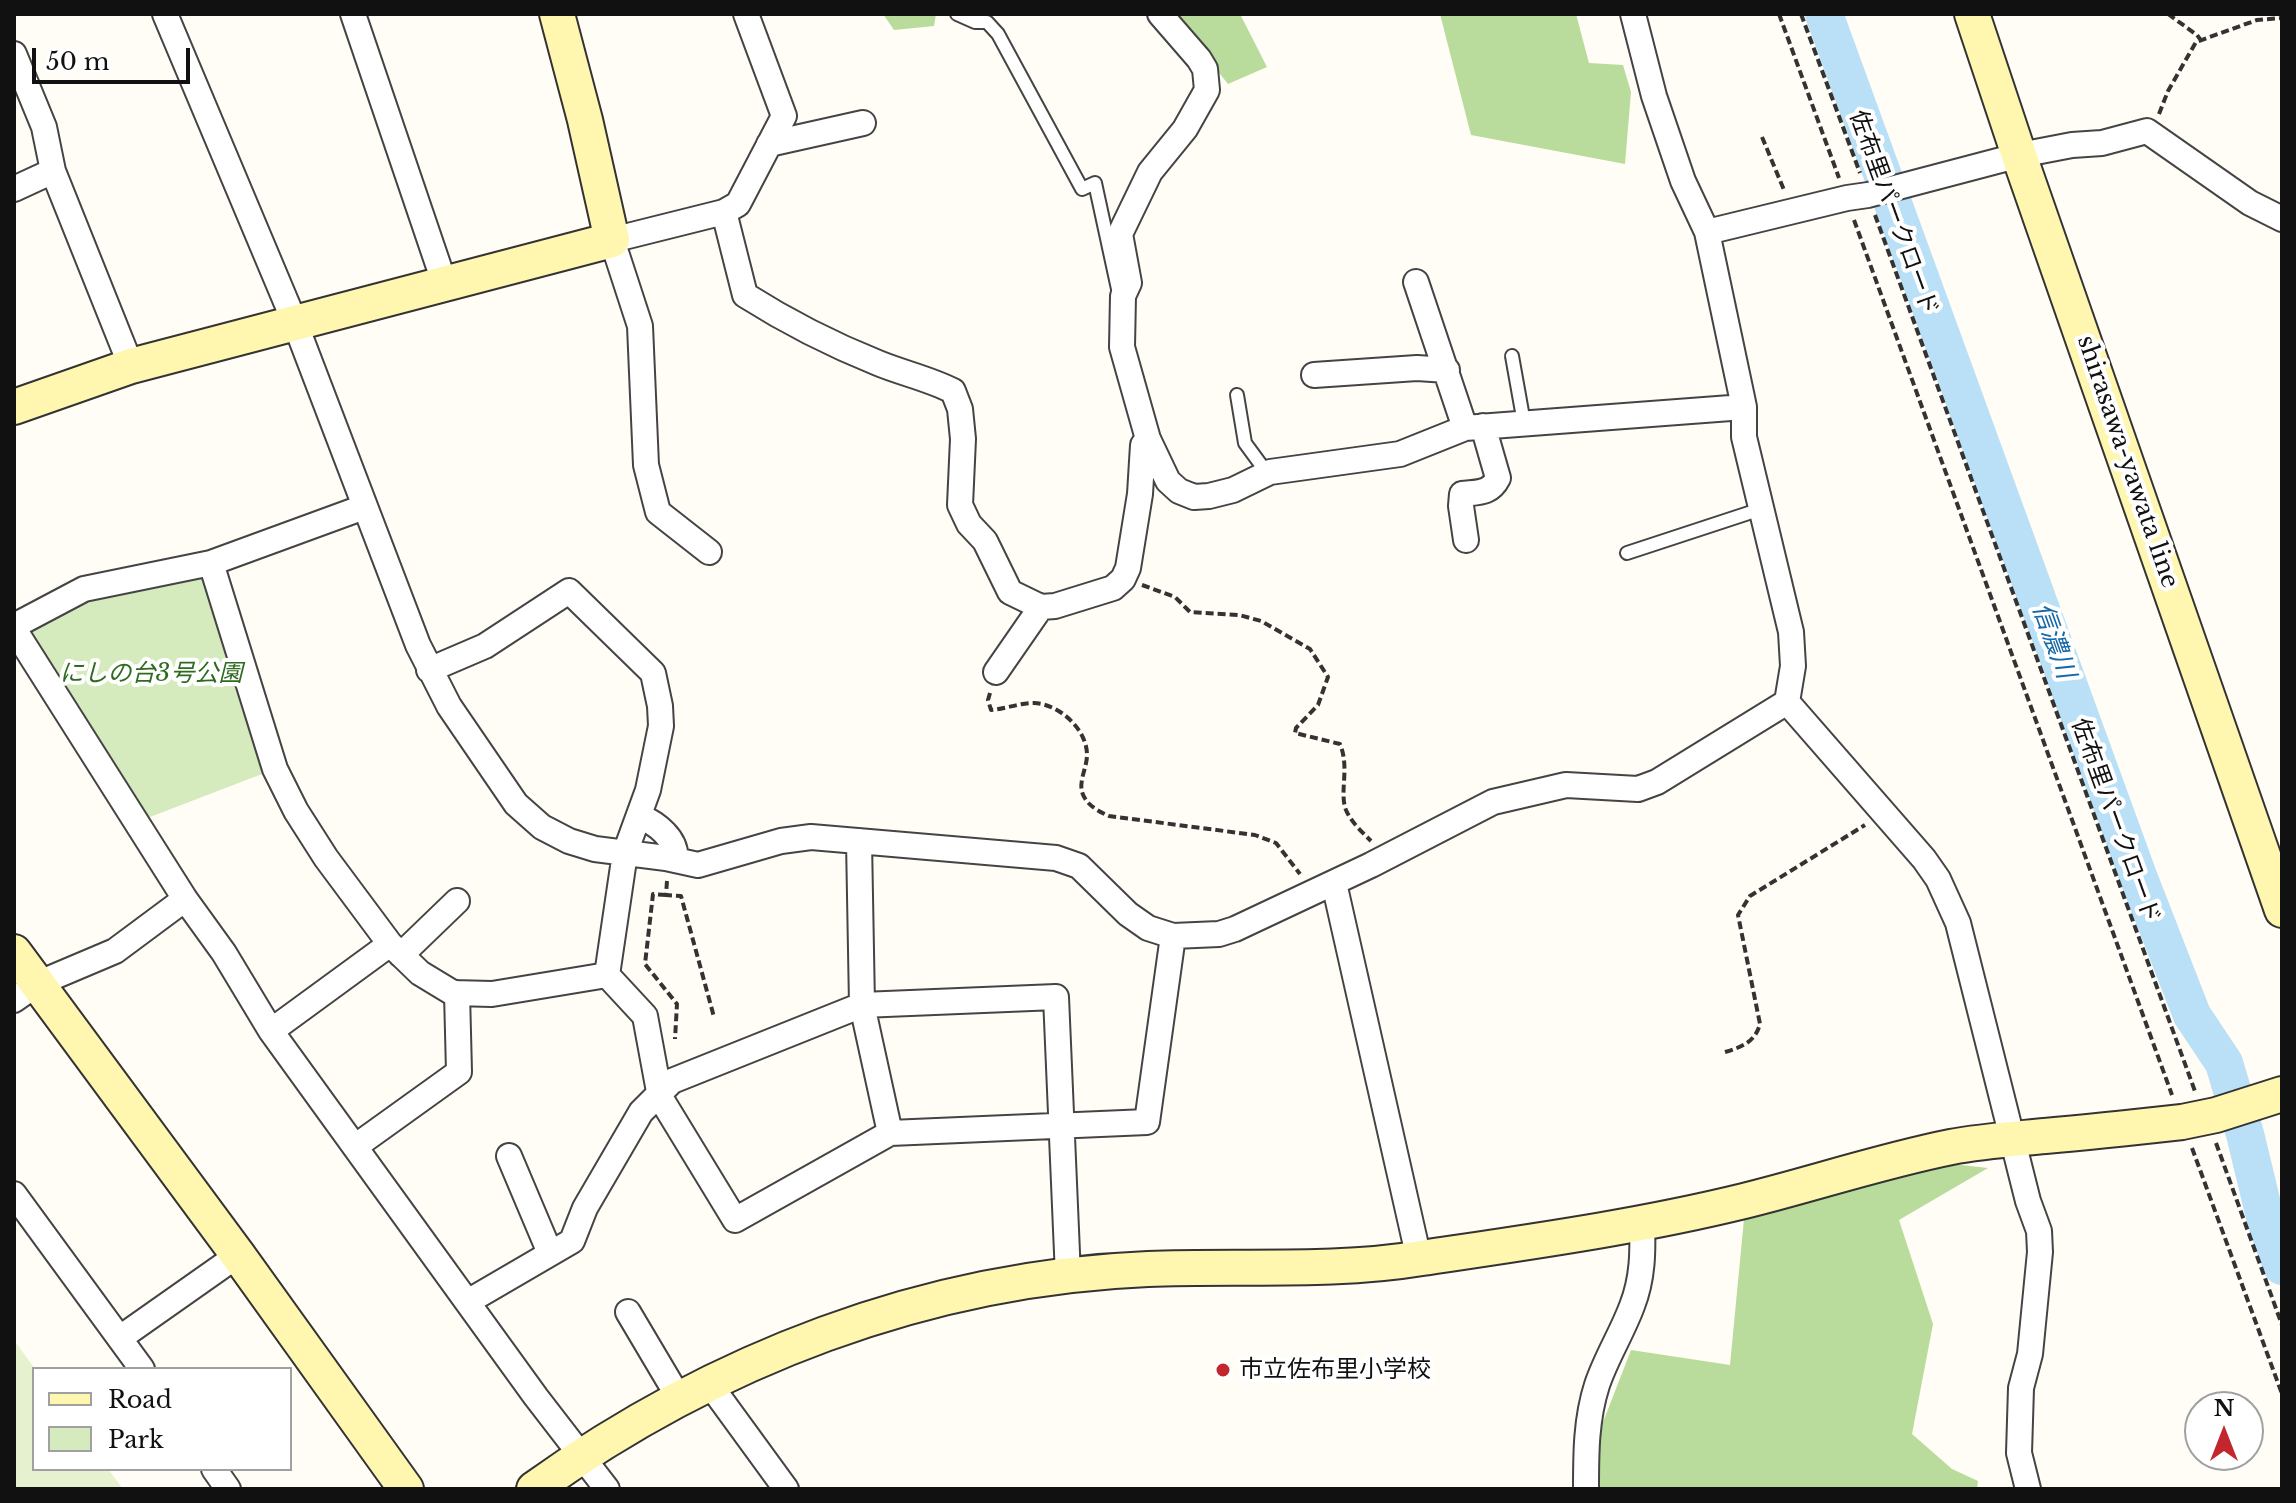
<!DOCTYPE html>
<meta charset="utf-8">
<style>
body{margin:0}
#map{position:relative;width:2296px;height:1503px;overflow:hidden;background:#fffdf5;font-family:"Libre Baskerville",serif}
canvas{display:block}
.frame{position:absolute;inset:0;border:16px solid #111;pointer-events:none}
.legend{position:absolute;left:32px;top:1367px;width:260px;height:104px;box-sizing:border-box;background:#fff;border:2px solid #a0a0a0;margin:0;padding:10px 14px;list-style:none;font-size:24px;color:#111}
.legend li{display:flex;align-items:center;gap:16px;height:40px}
.legend b{width:40px;border:2px solid #a0a0a0}
.north{position:absolute;left:2184px;top:1391px;width:80px;height:80px;box-sizing:border-box;background:#fff;border:2px solid #a0a0a0;border-radius:50%;rotate:0deg;font-size:22px;font-weight:700;line-height:32px;text-align:center;color:#111}
.north::after{content:'';display:block;margin:auto;width:28px;height:36px;background:#c4262e;clip-path:polygon(50% 0,100% 100%,50% 72%,0 100%)}
.scale{position:absolute;left:32px;top:48px;width:158px;height:36px;box-sizing:border-box;border:4px solid #111;border-top:0;padding-left:10px;font-size:24px;line-height:28px;white-space:nowrap;color:#111;-webkit-text-stroke:6px #fff;paint-order:stroke}
</style>
<div id="map">
<canvas width="2296" height="1503"></canvas>
<div class="frame"></div>
<ul class="legend">
<li><b style="height:10px;background:#fff6b0"></b>Road</li>
<li><b style="height:22px;background:#d5ebbd"></b>Park</li>
</ul>
<div class="north">N</div>
<div class="scale">50 m</div>
</div>
<script>
const c = document.querySelector('canvas').getContext('2d');
c.lineJoin = 'round';
function fill(path, color) { c.fillStyle = color; c.fill(path, 'evenodd'); }
function stroke(path, color, width, dash) { c.strokeStyle = color; c.lineWidth = width; c.lineCap = dash ? 'butt' : 'round'; c.setLineDash(dash || []); c.stroke(path); }
function label(font, color, halo, rows, align = 'center') {
  c.font = font + ' "Libre Baskerville","Noto Sans JP",serif'; c.lineWidth = 8; c.setLineDash([]); c.textBaseline = 'middle'; c.strokeStyle = halo; c.fillStyle = color; for (const [text, x, y, turn = 0] of rows) {
    c.save(); c.translate(x, y); c.rotate((+turn || 0) * Math.PI / 180); c.textAlign = isNaN(turn) ? turn : align; if (halo) c.strokeText(text, 0, 0); c.fillText(text, 0, 0); c.restore();
  }
}
const green = new Path2D(`
 M 211,563 L 275,769 L 137,822 L 14,626 L 84,589 Z`);
const forest = new Path2D(`
 M 883,14 L 936,14 L 934,26 L 894,30 Z
 M 1172,14 L 1240,14 L 1267,67 L 1228,84 Z
 M 1440,14 L 1576,14 L 1589,63 L 1623,65 L 1631,92 L 1625,164 L 1471,135 Z
 M 1935,1162 L 1988,1168 L 1899,1220 L 1933,1324 L 1912,1434 L 1952,1469 L 1978,1481 L 1977,1489 L 1598,1489 L 1598,1435 L 1631,1350 L 1730,1365 L 1744,1219 Z`);
const pitch = new Path2D(`
 M 14,1340 L 35,1369 L 34,1469 L 108,1469 L 123,1489 L 14,1489 Z`);
const river = new Path2D(`
 M 1824,14 L 2138,876 L 2192,1015 L 2224,1063 L 2245,1134 L 2266,1221 L 2282,1266`);
const path = new Path2D(`
 M 1779,14 L 1839,178
 M 1801,14 L 1860,173
 M 2168,14 L 2197,35 L 2200,39
 M 2159,114 L 2168,91 L 2196,42 L 2257,20 L 2282,18
 M 1762,137 L 1784,190
 M 1875,215 L 2196,1094
 M 1854,220 L 2172,1095
 M 1142,585 L 1175,597 L 1190,612 L 1239,615 L 1261,621 L 1310,649 L 1328,677 L 1318,705 L 1296,728 L 1295,733 L 1340,744 C 1350,768 1339,792 1346,810 C 1351,822 1362,832 1371,841
 M 990,693 L 988,700 L 991,710 C 1005,709 1019,703 1034,703 C 1059,704 1087,729 1087,755 C 1087,767 1079,780 1082,792 C 1086,805 1098,811 1109,816 L 1255,835 L 1276,843 L 1300,874
 M 667,881 L 666,895 L 681,896 L 714,1017
 M 666,895 L 653,894 L 645,964 L 677,1004 L 675,1039
 M 1725,1052 C 1742,1047 1755,1042 1760,1024 L 1738,915 L 1750,896 L 1865,825
 M 2216,1143 L 2282,1325
 M 2192,1148 L 2282,1394`);
const lane = new Path2D(`
 M 957,14 L 975,22 L 987,22 L 998,34 L 1082,189 L 1095,183 L 1118,289 L 1122,294
 M 1512,356 L 1524,423
 M 1237,395 L 1245,443 L 1267,473
 M 1627,553 L 1761,509`);
const street = new Path2D(`
 M 165,14 L 295,323 L 418,645 L 449,706 L 516,804 L 542,827 L 569,841 L 595,849 L 666,858 L 698,865 L 781,841 L 811,837 L 1056,858 L 1079,866 L 1128,914 L 1148,928 L 1173,936 L 1219,934 L 1235,929 L 1371,865 L 1493,802 L 1566,785 L 1638,789 L 1657,782 L 1787,702 L 1793,666 L 1791,632 L 1744,437 L 1744,407 L 1707,232 L 1683,181 L 1654,96 L 1633,14
 M 353,14 L 444,282
 M 14,54 L 44,127 L 53,171 L 131,366
 M 769,144 L 863,123
 M 14,189 L 53,171
 M 724,212 L 745,295 C 786,321 833,345 878,363 C 902,373 930,379 953,391 L 960,409 L 963,439 L 960,505 L 969,524 L 985,541 L 1010,592 L 1041,607 L 1055,606 L 1113,588 L 1123,579 L 1128,568 L 1140,494 L 1143,445 L 1148,439 L 1168,481 L 1179,491 L 1194,497 L 1209,496 L 1233,490 L 1270,472 L 1400,454 L 1465,428 L 1744,407
 M 1707,232 L 1847,198 L 1868,195 L 2020,155 L 2072,145 L 2102,143 L 2147,131 L 2250,203 L 2282,219
 M 1416,282 L 1465,428
 M 1314,375 L 1417,368 L 1447,370
 M 1148,439 L 1122,347 L 1123,296 L 1129,283 L 1120,234 L 1150,172 L 1185,129 L 1207,90 L 1205,69 L 1199,59 L 1160,14
 M 1466,540 L 1461,506 L 1462,494 C 1478,492 1490,494 1498,478 L 1483,426
 M 709,552 L 658,512 L 646,465 L 640,326 L 612,240 L 724,212 L 738,204 L 784,116 L 746,14
 M 211,563 L 275,769 L 296,811 L 326,858 L 390,944 L 420,973 L 453,993 L 492,994 L 607,975 L 625,853 L 648,790 L 661,726 L 660,706 L 653,673 L 569,591 L 485,646 L 429,670
 M 14,626 L 84,589 L 211,563 L 364,507
 M 14,629 L 185,899 L 224,953 L 271,1031 L 536,1397 L 607,1489
 M 996,672 L 1041,607
 M 1787,702 L 1924,859 L 1938,879 L 1958,923 L 2028,1201 L 2039,1231 L 2040,1252 L 2030,1354 L 2021,1388 L 2019,1453 L 2028,1489
 M 639,816 C 656,823 678,839 675,860
 M 859,841 L 862,1005 L 890,1133
 M 1334,883 L 1419,1259
 M 401,955 L 457,901
 M 607,975 L 645,1016 L 660,1097 L 735,1220 L 890,1133 L 1147,1122 L 1173,936
 M 14,1000 L 37,984 L 115,951 L 185,899
 M 271,1031 L 390,944
 M 356,1146 L 459,1072 L 457,993
 M 509,1156 L 550,1253
 M 14,1194 L 142,1369
 M 469,1301 L 572,1241 L 585,1208 L 641,1112 L 672,1081 L 862,1005 L 1056,997 L 1068,1276
 M 628,1312 L 679,1398
 M 120,1338 L 238,1255
 M 708,1382 L 786,1489
 M 214,1469 L 228,1489
 M 1586,1489 C 1586,1454 1586,1419 1597,1385 C 1606,1358 1622,1333 1632,1306 C 1643,1278 1643,1251 1642,1221`);
const secondary = new Path2D(`
 M 1972,14 L 2022,164 L 2282,910
 M 14,407 L 131,366 L 612,240 L 585,120 L 557,14
 M 14,952 L 238,1255 L 406,1489
 M 534,1489 C 714,1360 925,1278 1148,1269 C 1239,1265 1331,1273 1422,1258 C 1529,1242 1638,1227 1744,1201 C 1813,1184 1881,1161 1951,1147 C 1982,1141 2014,1139 2045,1136 C 2091,1132 2137,1127 2182,1122 L 2216,1115 L 2282,1094`);
const markers = [
 [1223,1370,8,"#c4262e"]
];
const streetNames = [
 ["佐布里パークロード",1893,213,70],
 ["shirasawa-yawata line",2127,462,71],
 ["佐布里パークロード",2115,821,70]
];
const parkNames = [
 ["にしの台3号公園",151,674]
];
const poiNames = [
 ["市立佐布里小学校",1239,1370]
];
const waterNames = [
 ["信濃川",2053,641,70]
];
fill(green, '#d5ebbd');
fill(forest, '#b9dc9c');
fill(pitch, '#e6f2cf');
stroke(river, '#b9e0f7', 38);
stroke(lane, '#444', 16);
stroke(street, '#444', 28);
stroke(secondary, '#333', 38);
stroke(path, '#333', 4, [8, 4]);
stroke(lane, '#fff', 12);
stroke(street, '#fff', 24);
stroke(secondary, '#fff6b0', 34);
for (const [x, y, r, color] of markers) { const dot = new Path2D(); dot.arc(x, y, r, 0, 2 * Math.PI); c.fillStyle = color; c.fill(dot); stroke(dot, '#fff', 3); }
label('24px', '#111', '#fff', streetNames);
label('italic 24px', '#2f6b1f', '#fff', parkNames);
label('24px', '#111', '#fff', poiNames, 'left');
label('italic 26px', '#1768a6', '#fff', waterNames);
</script>
